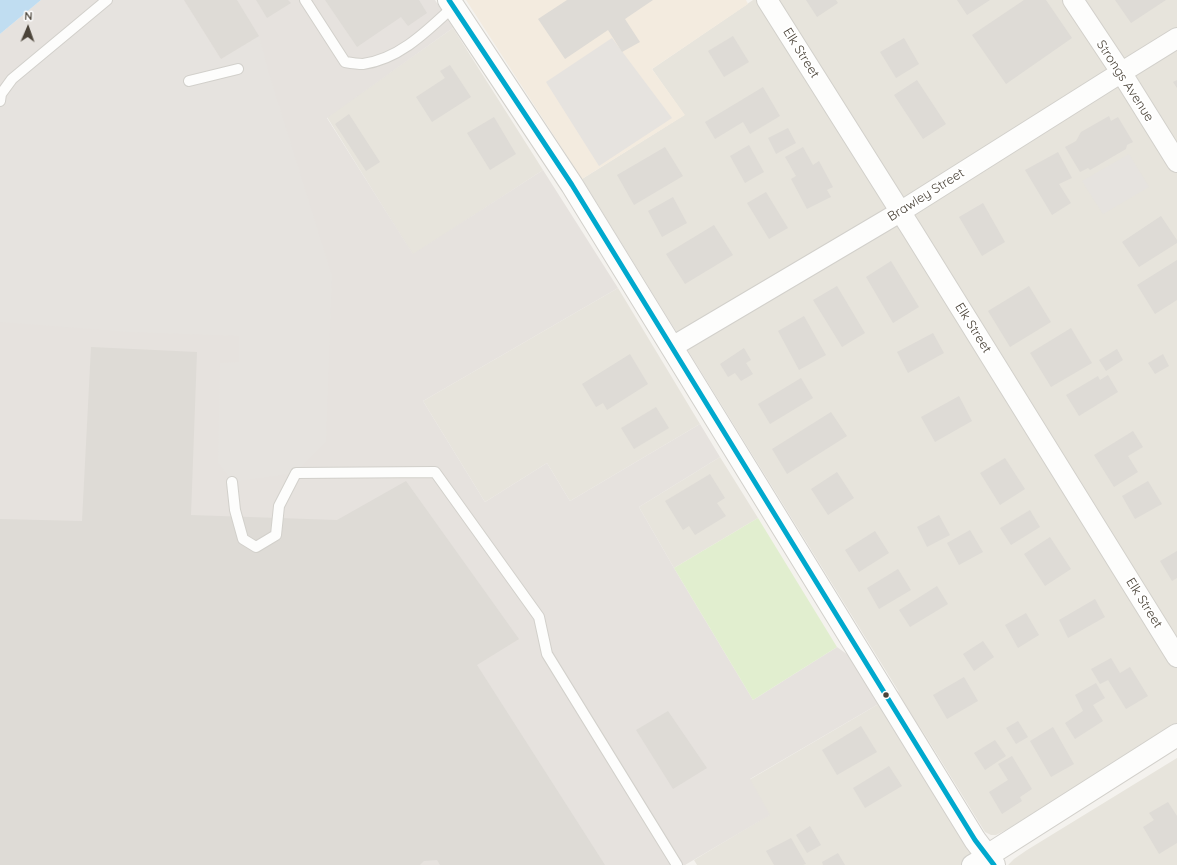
<!DOCTYPE html>
<style>
body{margin:0}
#map{position:relative;width:1177px;height:865px;overflow:hidden;background:#f4f2ee;font-family:Quicksand,sans-serif}
canvas{display:block}
.north{position:absolute;left:8px;top:8px;width:40px;height:40px;-webkit-text-stroke:3px #fff;paint-order:stroke;rotate:2deg;font-size:11px;font-weight:700;line-height:16px;text-align:center;color:#4b4439}
.north::after{content:'';display:block;margin:auto;width:14px;height:18px;background:#4b4439;clip-path:polygon(50% 0,100% 100%,50% 72%,0 100%)}
</style>
<div id="map">
<canvas width="1177" height="865"></canvas>
<div class="north">N</div>
</div>
<script>
const c = document.querySelector('canvas').getContext('2d');
c.lineJoin = 'round';
function fill(path, color) { c.fillStyle = color; c.fill(path, 'evenodd'); }
function stroke(path, color, width, dash) { c.strokeStyle = color; c.lineWidth = width; c.lineCap = dash ? 'butt' : 'round'; c.setLineDash(dash || []); c.stroke(path); }
function label(font, color, halo, rows, align = 'center') {
  c.font = font + ' Quicksand,sans-serif'; c.lineWidth = 4; c.setLineDash([]); c.textBaseline = 'middle'; c.strokeStyle = halo; c.fillStyle = color; for (const [text, x, y, turn = 0] of rows) {
    c.save(); c.translate(x, y); c.rotate((+turn || 0) * Math.PI / 180); c.textAlign = isNaN(turn) ? turn : align; if (halo) c.strokeText(text, 0, 0); c.fillText(text, 0, 0); c.restore();
  }
}
const residential = new Path2D(`
 M 753,0 L 1177,0 L 1177,725 L 1006,830 L 996,835 L 991,835 L 985,832 L 917,722 L 1002,865 L 697,865 L 694,860 L 769,815 L 749,780 L 899,692 L 582,179 L 684,115 L 652,69 Z
 M 453,28 L 543,170 L 413,255 L 327,117 Z
 M 618,288 L 700,424 L 570,501 L 547,463 L 485,502 L 423,401 Z
 M 720,457 L 758,518 L 674,568 L 639,507 Z
 M 1177,758 L 1177,865 L 1008,865 L 1014,859 L 1027,850 Z`);
const commercial = new Path2D(`
 M 466,0 L 746,0 L 748,4 L 652,69 L 685,115 L 582,179 Z`);
const industrial = new Path2D(`
 M 41,0 L 435,0 L 453,28 L 327,118 L 413,254 L 543,170 L 618,288 L 423,401 L 485,502 L 547,463 L 570,501 L 700,424 L 720,457 L 639,507 L 674,568 L 753,700 L 837,647 L 899,692 L 750,779 L 770,815 L 685,865 L 0,865 L 0,34 Z`);
const green = new Path2D(`
 M 758,518 L 837,647 L 753,700 L 674,568 Z`);
const parking = new Path2D(`
 M 107,0 L 184,0 L 221,59 L 259,36 L 270,76 L 332,275 L 326,442 L 296,473 L 232,482 L 218,463 L 220,363 L 239,362 L 239,336 L 129,332 L 0,322 L 0,101 L 1,94 Z
 M 612,38 L 672,118 L 599,166 L 546,82 Z
 M 1129,154 L 1149,187 L 1103,214 L 1082,181 Z`);
const water = new Path2D(`
 M 0,0 L 41,0 L 0,34 Z`);
const building = new Path2D(`
 M 184,0 L 237,0 L 259,36 L 221,59 Z
 M 256,0 L 288,0 L 291,3 L 267,18 Z
 M 325,0 L 419,0 L 427,13 L 408,26 L 401,17 L 357,47 Z
 M 567,0 L 653,0 L 625,19 L 640,42 L 622,52 L 608,30 L 565,59 L 538,19 Z
 M 806,0 L 836,0 L 838,3 L 817,17 Z
 M 957,0 L 990,0 L 967,15 Z
 M 1024,0 L 1046,0 L 1072,38 L 1006,84 L 972,35 Z
 M 1115,0 L 1166,0 L 1131,23 Z
 M 733,36 L 749,62 L 724,77 L 708,51 Z
 M 904,38 L 919,64 L 896,78 L 880,52 Z
 M 450,65 L 471,97 L 432,122 L 416,97 L 445,78 L 440,71 Z
 M 917,80 L 946,124 L 923,139 L 894,95 Z
 M 1177,80 L 1177,88 L 1173,82 Z
 M 763,87 L 780,116 L 750,134 L 743,122 L 715,139 L 705,122 Z
 M 349,114 L 380,162 L 366,171 L 335,124 Z
 M 1109,116 L 1111,121 L 1118,117 L 1133,142 L 1127,145 L 1126,149 L 1090,170 L 1088,168 L 1080,172 L 1065,147 L 1076,141 L 1081,132 Z
 M 494,117 L 516,154 L 490,170 L 467,133 Z
 M 788,128 L 796,143 L 776,154 L 768,138 Z
 M 749,145 L 764,172 L 745,183 L 730,156 Z
 M 665,147 L 683,176 L 634,205 L 617,175 Z
 M 803,147 L 813,165 L 819,161 L 833,187 L 827,190 L 831,197 L 807,209 L 791,179 L 796,176 L 785,157 Z
 M 1058,152 L 1072,178 L 1059,184 L 1071,203 L 1052,215 L 1025,170 Z
 M 766,192 L 788,228 L 769,239 L 747,203 Z
 M 673,197 L 687,223 L 662,237 L 648,211 Z
 M 983,203 L 1005,242 L 982,256 L 959,217 Z
 M 1161,216 L 1177,240 L 1177,243 L 1139,267 L 1122,242 Z
 M 714,225 L 733,255 L 685,284 L 666,254 Z
 M 1177,260 L 1177,300 L 1155,314 L 1137,285 Z
 M 891,261 L 919,307 L 893,323 L 866,277 Z
 M 837,286 L 865,333 L 842,347 L 813,300 Z
 M 1029,286 L 1051,322 L 1010,347 L 988,311 Z
 M 804,316 L 826,355 L 799,370 L 778,331 Z
 M 1071,328 L 1092,363 L 1051,387 L 1030,353 Z
 M 933,333 L 944,353 L 908,373 L 897,352 Z
 M 91,347 L 197,352 L 191,515 L 337,520 L 406,481 L 519,639 L 477,665 L 605,865 L 440,865 L 437,860 L 424,861 L 420,865 L 0,865 L 0,519 L 82,521 Z
 M 744,348 L 751,360 L 746,363 L 753,374 L 741,381 L 735,373 L 728,377 L 720,364 Z
 M 1117,349 L 1123,360 L 1106,371 L 1099,360 Z
 M 630,354 L 648,384 L 607,410 L 603,403 L 596,407 L 582,384 Z
 M 1163,354 L 1169,366 L 1155,374 L 1148,363 Z
 M 1108,375 L 1118,392 L 1079,416 L 1066,395 L 1098,376 L 1100,380 Z
 M 801,378 L 813,398 L 770,424 L 758,404 Z
 M 959,396 L 972,421 L 935,442 L 921,417 Z
 M 656,407 L 669,428 L 634,449 L 621,428 Z
 M 831,412 L 847,436 L 787,474 L 772,449 Z
 M 1133,431 L 1143,447 L 1128,456 L 1138,472 L 1114,487 L 1094,455 Z
 M 1005,458 L 1025,489 L 1000,505 L 980,473 Z
 M 837,472 L 854,498 L 828,515 L 811,489 Z
 M 710,474 L 725,498 L 717,503 L 726,516 L 695,535 L 689,526 L 683,530 L 665,501 Z
 M 1148,481 L 1162,504 L 1135,519 L 1122,496 Z
 M 1030,510 L 1040,527 L 1011,545 L 1000,528 Z
 M 939,515 L 950,535 L 927,547 L 917,527 Z
 M 970,530 L 983,552 L 959,565 L 947,543 Z
 M 875,531 L 889,553 L 859,572 L 845,550 Z
 M 1050,537 L 1071,569 L 1045,586 L 1024,554 Z
 M 1177,551 L 1177,578 L 1172,581 L 1160,561 Z
 M 898,569 L 911,590 L 879,609 L 867,588 Z
 M 937,586 L 948,604 L 910,627 L 899,610 Z
 M 1095,599 L 1105,617 L 1068,638 L 1059,620 Z
 M 1026,613 L 1039,635 L 1018,648 L 1005,625 Z
 M 983,641 L 994,657 L 974,671 L 963,654 Z
 M 1111,658 L 1120,673 L 1130,667 L 1148,696 L 1126,709 L 1108,680 L 1100,684 L 1091,669 Z
 M 964,677 L 978,701 L 947,719 L 933,695 Z
 M 1096,683 L 1105,698 L 1093,705 L 1103,721 L 1075,739 L 1065,723 L 1083,711 L 1075,695 Z
 M 668,711 L 707,768 L 673,789 L 636,730 Z
 M 1018,721 L 1028,737 L 1016,744 L 1006,728 Z
 M 861,726 L 877,752 L 837,775 L 822,750 Z
 M 1053,727 L 1074,764 L 1051,777 L 1030,741 Z
 M 995,740 L 1006,756 L 985,770 L 974,753 Z
 M 1012,756 L 1032,789 L 1020,797 L 1022,801 L 1002,814 L 989,792 L 1008,780 L 998,764 Z
 M 889,766 L 902,786 L 865,808 L 853,788 Z
 M 1168,802 L 1177,816 L 1177,843 L 1159,854 L 1143,827 L 1154,820 L 1149,813 Z
 M 810,826 L 821,845 L 807,853 L 796,835 Z
 M 791,838 L 806,864 L 803,865 L 774,865 L 766,851 Z
 M 838,853 L 845,865 L 823,865 L 822,862 Z`);
const service = new Path2D(`
 M 305,0 L 345,62 C 351,63 357,64 363,64 C 400,59 428,30 454,6
 M 189,81 L 238,69
 M 0,101 L 1,94 L 12,79 L 107,0
 M 232,482 L 235,510 L 243,539 L 256,547 L 276,535 L 279,506 L 296,473 L 435,472 L 539,617 L 547,654 L 677,865`);
const minor = new Path2D(`
 M 767,0 L 912,230 L 1177,657
 M 1073,0 L 1121,72 L 1177,162
 M 672,347 L 900,212 L 1106,82 L 1177,38
 M 972,865 L 987,856`);
const tertiary = new Path2D(`
 M 449,0 L 572,185 L 975,840 L 994,865
 M 987,856 L 1177,735`);
const bus1 = new Path2D(`
 M 449,0 L 572,185 L 975,840 L 994,865`);
const markers = [
 [886,695,3.5,"#4b4439"]
];
const streetNames = [
 ["Elk Street",801,53,58],
 ["Strongs Avenue",1125,81,57],
 ["Brawley Street",926,195,-32],
 ["Elk Street",973,328,58],
 ["Elk Street",1144,603,58]
];
fill(residential, '#e7e4dc');
fill(commercial, '#f3ebdf');
fill(industrial, '#e6e2de');
fill(green, '#e1eecf');
fill(parking, '#e6e3df');
fill(water, '#c0ddf1');
fill(building, '#dedbd6');
stroke(service, '#d2d0cb', 12);
stroke(minor, '#d2d0cb', 22);
stroke(tertiary, '#d2d0cb', 24);
stroke(service, '#fdfdfc', 10);
stroke(minor, '#fdfdfc', 20);
stroke(tertiary, '#fdfdfc', 22);
stroke(bus1, '#00a9ce', 5);
for (const [x, y, r, color] of markers) { const dot = new Path2D(); dot.arc(x, y, r, 0, 2 * Math.PI); c.fillStyle = color; c.fill(dot); stroke(dot, '#fff', 1.5); }
label('13px', '#4b4439', '#fff', streetNames);
</script>
